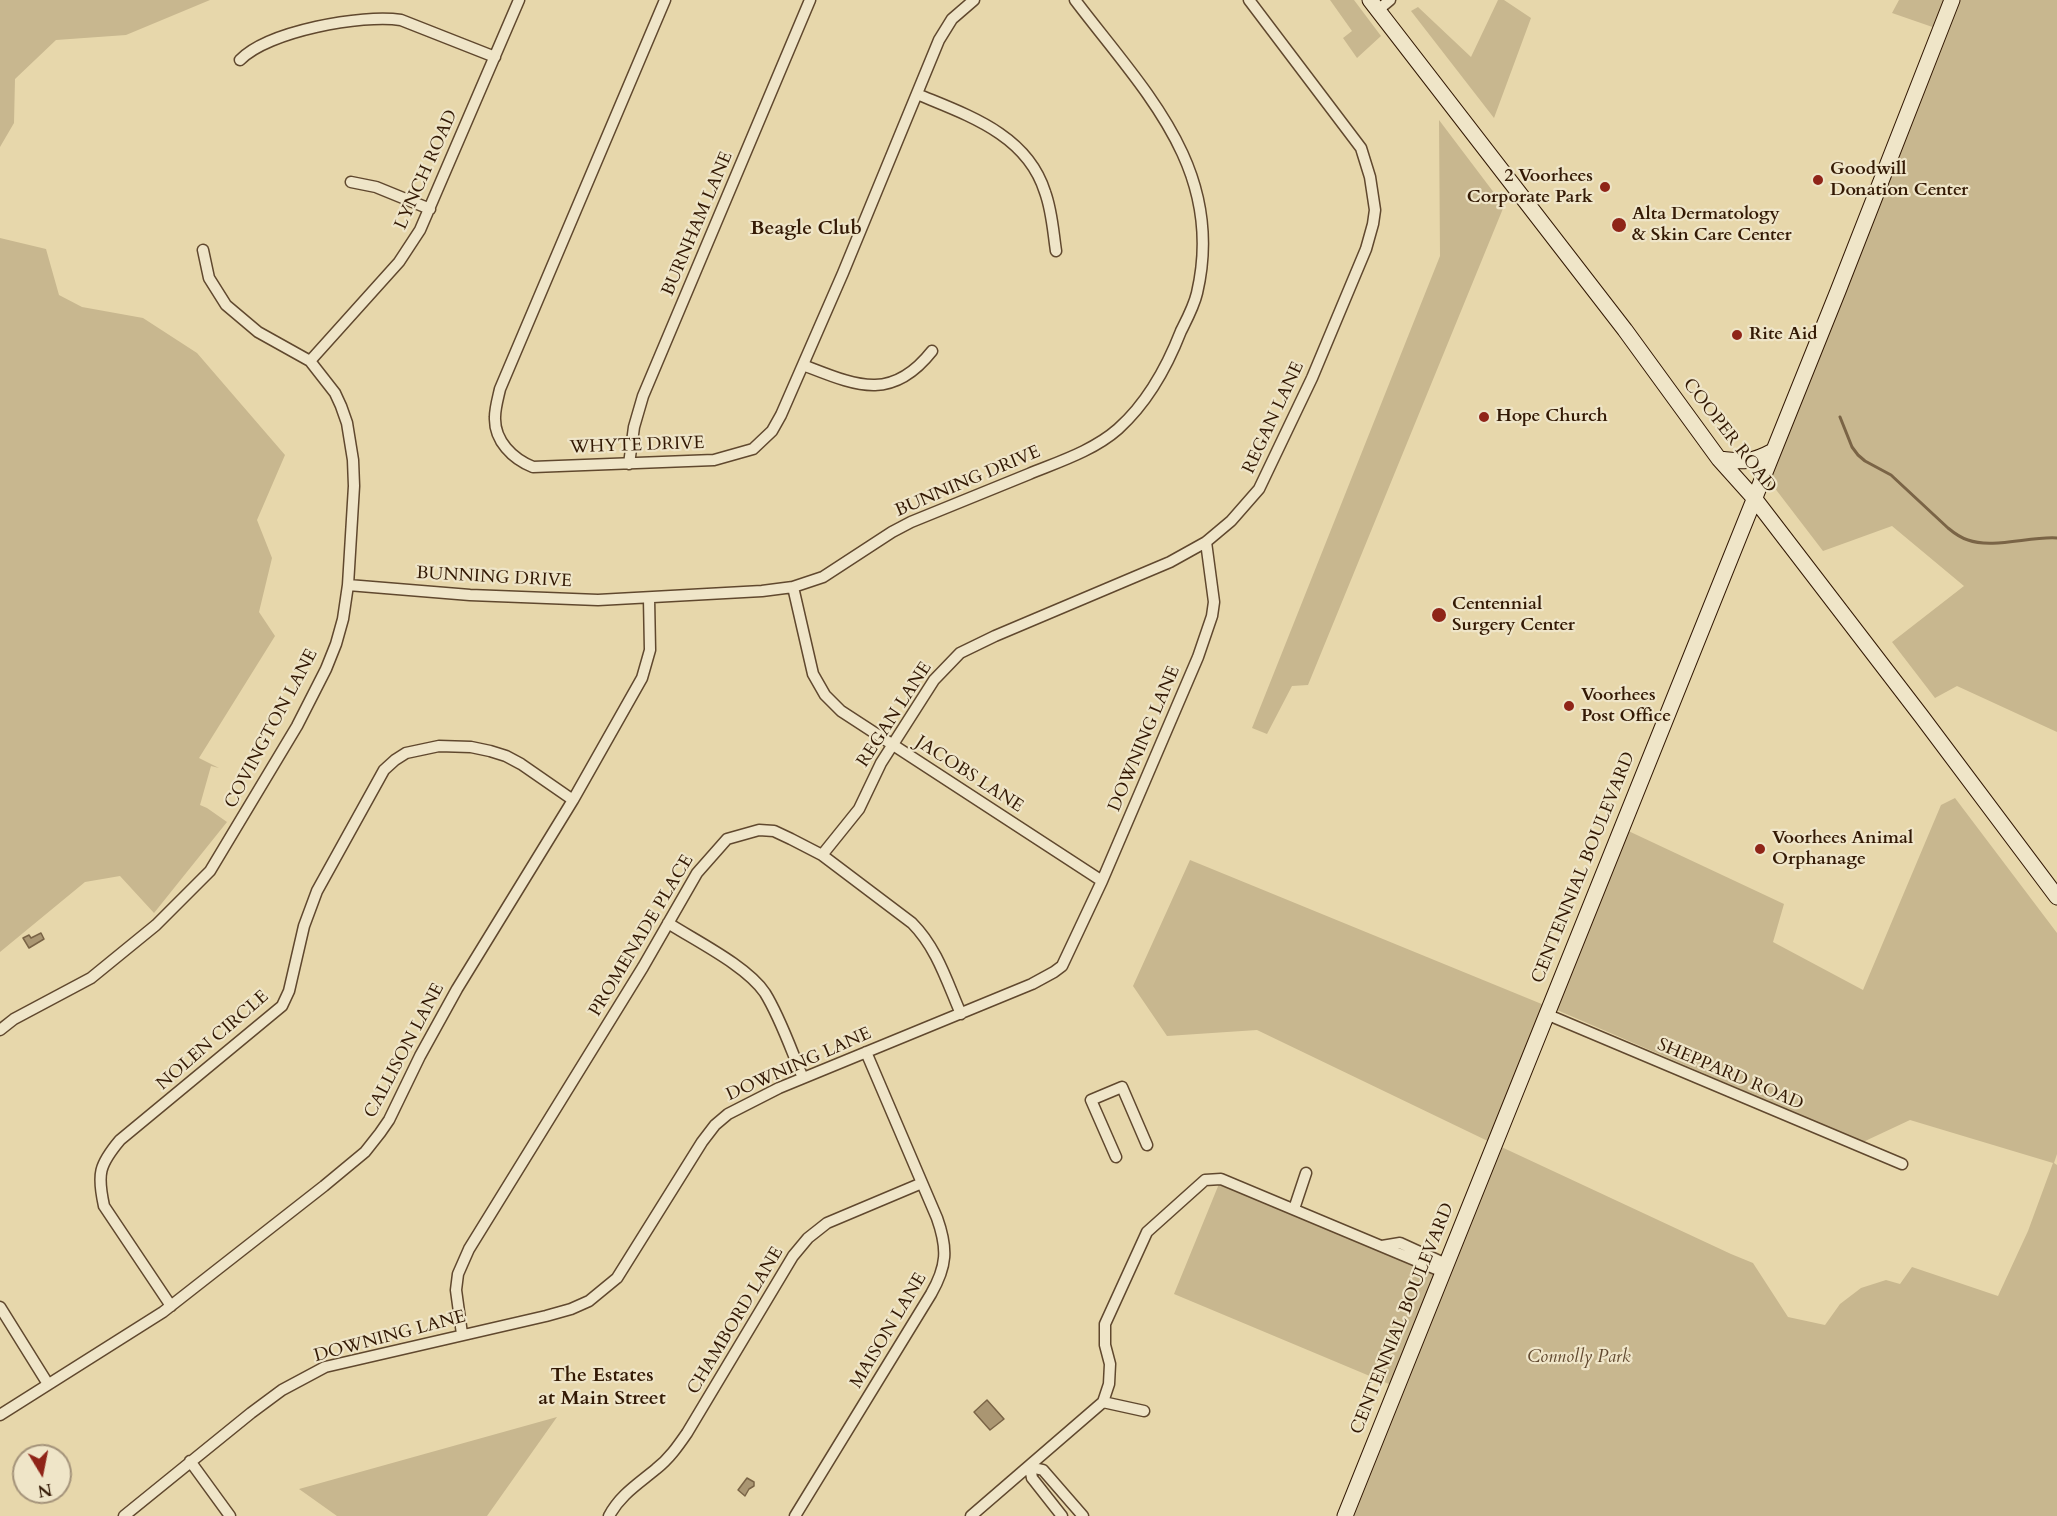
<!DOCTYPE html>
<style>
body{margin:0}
#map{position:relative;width:2057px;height:1516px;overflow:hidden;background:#e7d7ab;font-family:Cardo,serif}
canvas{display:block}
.north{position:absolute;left:12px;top:1444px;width:60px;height:60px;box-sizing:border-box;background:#efe5c8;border:2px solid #a4937a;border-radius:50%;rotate:170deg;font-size:16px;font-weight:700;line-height:24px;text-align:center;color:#331904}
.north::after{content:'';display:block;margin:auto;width:21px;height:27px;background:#8f2418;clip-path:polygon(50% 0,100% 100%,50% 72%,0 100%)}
</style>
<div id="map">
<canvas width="2057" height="1516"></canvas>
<div class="north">N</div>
</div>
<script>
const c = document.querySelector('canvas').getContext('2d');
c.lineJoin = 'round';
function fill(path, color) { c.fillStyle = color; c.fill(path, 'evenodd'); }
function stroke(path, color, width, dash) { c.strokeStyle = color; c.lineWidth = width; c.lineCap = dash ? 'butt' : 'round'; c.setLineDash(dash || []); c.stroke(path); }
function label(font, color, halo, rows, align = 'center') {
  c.font = font + ' Cardo,serif'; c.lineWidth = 4.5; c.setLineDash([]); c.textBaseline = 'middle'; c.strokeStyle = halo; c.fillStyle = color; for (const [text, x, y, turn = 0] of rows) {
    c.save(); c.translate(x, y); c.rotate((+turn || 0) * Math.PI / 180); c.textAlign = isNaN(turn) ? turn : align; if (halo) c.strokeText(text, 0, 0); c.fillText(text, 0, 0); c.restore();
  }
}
const green = new Path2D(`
 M 0,0 L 210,0 L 126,35 L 56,40 L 15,79 L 14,123 L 0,147 Z
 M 1330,0 L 1354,0 L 1381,36 L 1357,58 L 1343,38 L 1352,31 Z
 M 1498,0 L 1504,0 L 1531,18 L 1494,118 L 1411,11 L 1418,7 L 1471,57 Z
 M 1899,0 L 2057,0 L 2057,732 L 1957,686 L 1935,698 L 1892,642 L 1964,586 L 1892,526 L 1823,551 L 1764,474 L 1944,31 L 1892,13 Z
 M 1439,120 L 1504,206 L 1308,685 L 1292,686 L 1267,734 L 1252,728 L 1440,256 Z
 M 0,238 L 46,249 L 59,295 L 82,307 L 143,318 L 197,353 L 285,455 L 257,520 L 272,558 L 259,612 L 275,636 L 199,758 L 219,768 L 211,766 L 200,805 L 207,808 L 227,822 L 154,913 L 120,876 L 85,882 L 0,952 Z
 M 1955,798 L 2057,933 L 2057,1154 L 2054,1163 L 2057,1165 L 2057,1516 L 1344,1516 L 1396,1387 L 1174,1294 L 1221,1179 L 1443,1271 L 1494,1144 L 1257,1030 L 1167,1036 L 1133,986 L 1190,860 L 1549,1007 L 1622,828 L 1784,904 L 1773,942 L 1863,990 L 1941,805 ZM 1550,1007 L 1863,1142 L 1910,1120 L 2053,1163 L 2028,1231 L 1998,1296 L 1912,1267 L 1900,1284 L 1886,1280 L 1861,1288 L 1840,1304 L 1825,1325 L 1788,1317 L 1753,1263 L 1731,1254 L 1495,1144 Z
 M 557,1417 L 487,1516 L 337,1516 L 299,1489 Z`);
const water = new Path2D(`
 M 41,933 L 44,939 L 29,948 L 23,938 L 29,935 L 31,938 Z
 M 987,1400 L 1004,1419 L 990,1430 L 974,1412 Z
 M 747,1478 L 754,1482 L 754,1486 L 749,1489 L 745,1496 L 738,1490 Z`);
const stream = new Path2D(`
 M 1840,417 L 1852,447 L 1858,455 L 1865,461 L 1891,475 L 1948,528 C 1954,533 1961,538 1968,540 C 1992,549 2031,536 2057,538`);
const street = new Path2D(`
 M 665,0 L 500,389 C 498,398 495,408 495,417 C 494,441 513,459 533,467 L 714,460 L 753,449 L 772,431 L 781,415 L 843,273 L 939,40 L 952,19 L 974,0
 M 1378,10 L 1390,0
 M 240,60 C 268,31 362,14 401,20 L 495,57
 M 917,94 C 967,115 1027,134 1045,192 C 1052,211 1053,231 1056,251
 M 351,182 L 376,187 L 430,209
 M 310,361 L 399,262 L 420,230 L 519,0
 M 803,365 C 855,385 891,403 932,351
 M 629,464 L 634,427 L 643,396 L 810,0
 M 348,585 L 470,595 L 598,600 L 762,591 L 793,587 L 823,577 L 892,532 L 911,522 C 950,506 989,490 1029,474 C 1058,462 1093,451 1118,429 C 1147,403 1167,367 1181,331 C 1187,319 1194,306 1197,293 C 1226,169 1144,91 1075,0
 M 793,587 L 813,674 L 825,695 L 841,711 L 1102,881
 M 822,855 L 859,809 L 881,763 L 934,680 L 960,653 L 995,636 L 1170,562 L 1206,542 L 1231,521 L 1259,489 L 1312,378 L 1366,249 L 1373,224 L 1375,210 L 1370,177 L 1361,148 L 1249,0
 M 668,923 C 696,941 747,966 765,993 C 781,1019 791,1050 803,1078
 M 1546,1014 L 1902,1164
 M 0,1030 L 14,1019 L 91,978 L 156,925 L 210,871 L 297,726 L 326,669 L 336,644 L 343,619 L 348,585 L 354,486 L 353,460 L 347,423 L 341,406 L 335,393 L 310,361 L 258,332 L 226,305 L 209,278 L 203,250
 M 1116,1157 L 1091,1100 L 1122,1087 L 1147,1145
 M 1294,1209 L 1306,1173
 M 1382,1246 L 1400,1243 L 1446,1264
 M 171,1306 L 104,1206 C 97,1174 99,1165 120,1140 L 282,1006 L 289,991 L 304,926 L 317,891 L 384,770 L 395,760 L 406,753 L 439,746 L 471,747 L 490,751 L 506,756 L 521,764 L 573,800
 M 0,1307 L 48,1384
 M 462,1334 L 456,1290 L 458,1274 L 469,1249 L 643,967 L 697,873 L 727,839 L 759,830 L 774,831 L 791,839 L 822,855 L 912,923 C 937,948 947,982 961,1014
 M 1103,1402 L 1144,1411
 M 0,1415 L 163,1312 L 324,1186 L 365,1152 L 380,1133 L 389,1120 L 420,1056 L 457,989 L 573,800 L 642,678 L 650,650 L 649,598
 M 190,1461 L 230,1516
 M 124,1516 L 251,1413 L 282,1390 L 325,1367 L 546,1316 L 571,1309 L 589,1301 L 617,1278 L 702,1142 L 715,1125 L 728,1114 L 779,1088 L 1032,984 L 1054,972 L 1062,966 L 1102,881 L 1198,657 L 1212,616 L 1214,602 L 1206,542
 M 609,1516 C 620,1495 638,1484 656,1469 C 669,1459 678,1446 687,1433 L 793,1256 L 808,1238 L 827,1223 L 922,1183
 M 795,1516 L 931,1294 C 947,1266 948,1249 937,1218 L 866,1052
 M 971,1516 L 1103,1402 L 1109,1384 L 1110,1364 L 1105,1345 L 1105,1324 L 1147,1232 L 1205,1180 L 1221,1179 L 1443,1272
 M 1062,1516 L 1032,1478 L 1030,1467 L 1043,1470 L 1083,1516`);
const secondary = new Path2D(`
 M 1370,0 L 1625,330 L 1719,459 L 1754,498 L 1922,717 L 2057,897
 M 1719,459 C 1742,462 1751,463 1773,451
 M 1345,1516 L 1838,291 L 1952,0`);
const markers = [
 [1818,180,6,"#8f2418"],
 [1605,187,6,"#8f2418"],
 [1619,225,8,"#8f2418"],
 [1737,335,6,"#8f2418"],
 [1484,417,6,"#8f2418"],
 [1439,615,8,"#8f2418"],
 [1569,706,6,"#8f2418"],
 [1760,849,6,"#8f2418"]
];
const streetNames = [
 ["LYNCH ROAD",427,170,-66],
 ["BURNHAM LANE",698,224,-67],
 ["REGAN LANE",1274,418,-65],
 ["COOPER ROAD",1729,436,52],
 ["WHYTE DRIVE",637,446,-2],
 ["BUNNING DRIVE",968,482,-23],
 ["BUNNING DRIVE",494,578,3],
 ["REGAN LANE",895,715,-57],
 ["COVINGTON LANE",272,729,-62],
 ["DOWNING LANE",1145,739,-67],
 ["JACOBS LANE",969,775,33],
 ["CENTENNIAL BOULEVARD",1584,868,-68],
 ["PROMENADE PLACE",642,936,-59],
 ["NOLEN CIRCLE",213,1041,-41],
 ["CALLISON LANE",405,1051,-62],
 ["DOWNING LANE",799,1065,-24],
 ["SHEPPARD ROAD",1730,1075,23],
 ["CENTENNIAL BOULEVARD",1403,1319,-68],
 ["CHAMBORD LANE",736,1321,-59],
 ["MAISON LANE",889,1331,-59],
 ["DOWNING LANE",390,1337,-15]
];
const poiNames = [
 ["Goodwill",1830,170],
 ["Donation Center",1830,191],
 ["2 Voorhees",1593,177,"right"],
 ["Corporate Park",1593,198,"right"],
 ["Alta Dermatology",1632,215],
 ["& Skin Care Center",1632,236],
 ["Rite Aid",1749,335],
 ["Hope Church",1496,417],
 ["Centennial",1452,605],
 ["Surgery Center",1452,626],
 ["Voorhees",1581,696],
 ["Post Office",1581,717],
 ["Voorhees Animal",1772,839],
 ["Orphanage",1772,860]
];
const parkNames = [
 ["Connolly Park",1579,1358]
];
const neighbourhoodNames = [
 ["Beagle Club",806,229],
 ["The Estates",602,1376],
 ["at Main Street",602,1399]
];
fill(green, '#c8b78f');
fill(water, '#aa9672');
stroke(water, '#7a6446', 1.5);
stroke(stream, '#7a6446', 3);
stroke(street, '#60482e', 13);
stroke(secondary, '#331904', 17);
stroke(street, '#efe5c8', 10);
stroke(secondary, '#efe5c8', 15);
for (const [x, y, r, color] of markers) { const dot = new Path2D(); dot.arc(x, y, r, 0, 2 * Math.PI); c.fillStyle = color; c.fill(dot); stroke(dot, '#efe5c8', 2); }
label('18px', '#331904', '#efe5c8', streetNames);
label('bold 18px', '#331904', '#efe5c8', poiNames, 'left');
label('italic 18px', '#60482e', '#efe5c8', parkNames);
label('bold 20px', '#331904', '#efe5c8', neighbourhoodNames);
</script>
